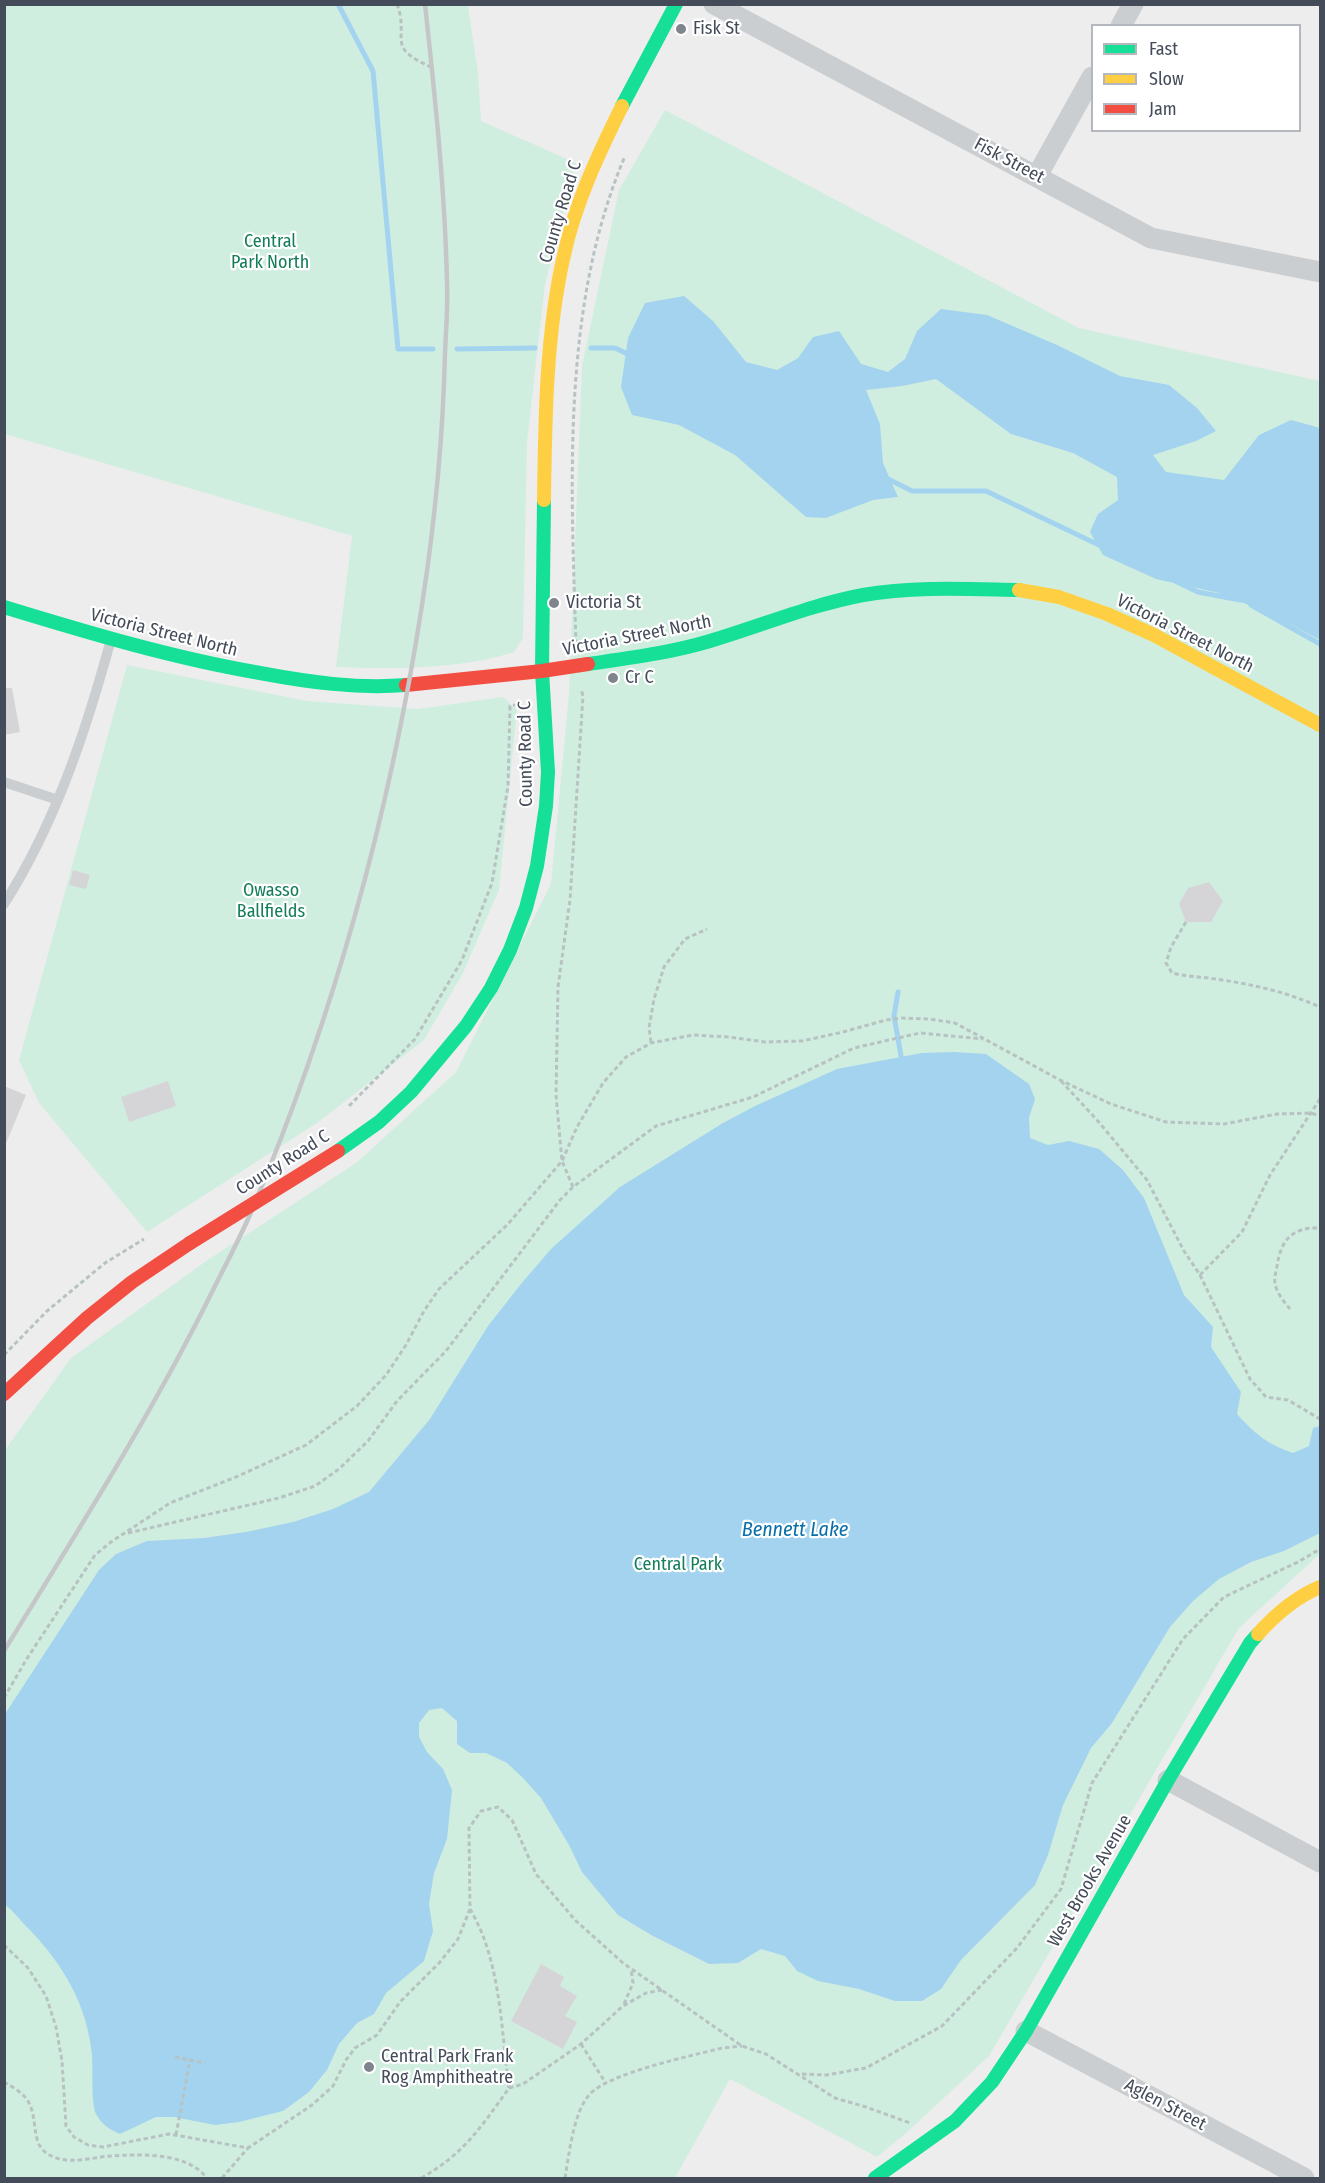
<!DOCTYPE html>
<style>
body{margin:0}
#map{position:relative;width:1325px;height:2183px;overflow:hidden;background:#eeeded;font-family:"Fira Sans Condensed",sans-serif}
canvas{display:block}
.frame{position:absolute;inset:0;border:6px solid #444c5a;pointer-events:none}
.legend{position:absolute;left:1091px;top:24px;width:210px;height:108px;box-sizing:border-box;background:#fff;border:2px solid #b4b7bd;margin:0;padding:8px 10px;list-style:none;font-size:18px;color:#444c5a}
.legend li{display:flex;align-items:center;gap:12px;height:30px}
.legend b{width:30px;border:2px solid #b4b7bd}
</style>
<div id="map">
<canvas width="1325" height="2183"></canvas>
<div class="frame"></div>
<ul class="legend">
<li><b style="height:8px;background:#16e098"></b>Fast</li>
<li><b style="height:8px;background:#ffcf43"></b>Slow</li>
<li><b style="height:8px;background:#f24e42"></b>Jam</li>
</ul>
</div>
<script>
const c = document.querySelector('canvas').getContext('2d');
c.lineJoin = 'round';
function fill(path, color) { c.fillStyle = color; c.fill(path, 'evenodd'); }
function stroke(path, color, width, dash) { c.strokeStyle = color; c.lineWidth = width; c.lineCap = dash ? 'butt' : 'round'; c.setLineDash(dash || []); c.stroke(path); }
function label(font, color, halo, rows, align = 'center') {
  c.font = font + ' "Fira Sans Condensed",sans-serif'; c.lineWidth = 4.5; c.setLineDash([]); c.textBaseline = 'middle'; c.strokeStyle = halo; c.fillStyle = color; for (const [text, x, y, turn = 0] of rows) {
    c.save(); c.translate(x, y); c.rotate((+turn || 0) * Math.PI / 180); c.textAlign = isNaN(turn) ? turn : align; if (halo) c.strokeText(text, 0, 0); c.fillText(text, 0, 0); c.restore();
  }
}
const green = new Path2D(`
 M 4,5 L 468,5 L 478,73 L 481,121 L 576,163 L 545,284 L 527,442 L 523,638 L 514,652 C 458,670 394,669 336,667 L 352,536 L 5,434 Z
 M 665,110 L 1079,328 L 1320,381 L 1320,1554 L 1239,1628 L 989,2056 L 905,2134 L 877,2157 L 730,2079 L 675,2178 L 5,2178 L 5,1450 L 71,1358 L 209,1259 L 356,1163 L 456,1072 L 551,884 L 569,693 L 582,366 L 619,190 Z
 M 127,665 L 307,701 L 418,709 L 503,697 L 517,710 L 499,890 L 463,973 L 424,1040 L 317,1123 L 147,1232 L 39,1103 L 19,1060 Z`);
const water = new Path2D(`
 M 684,296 L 713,321 L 746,362 L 777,370 L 798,358 L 813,337 L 839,331 L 861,364 L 888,372 L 905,359 L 917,331 L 941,309 L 987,315 L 1057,345 L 1120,376 L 1169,385 L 1197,408 L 1216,431 L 1196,441 L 1153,455 L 1166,472 L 1224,480 L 1259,435 L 1291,420 L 1320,428 L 1320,640 L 1273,615 L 1219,593 L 1156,579 L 1103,555 L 1090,532 L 1098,514 L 1118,500 L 1117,477 L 1073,453 L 1011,434 L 936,379 L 902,386 L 866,390 L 880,424 L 883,463 L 898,497 L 873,500 L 826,518 L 806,517 L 735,455 L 679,425 L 632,415 L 621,387 L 628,338 L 645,303 Z
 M 954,1052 L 986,1054 L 1029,1084 L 1035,1099 L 1029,1118 L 1030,1138 L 1048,1145 L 1069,1141 L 1099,1149 L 1123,1170 L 1144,1198 L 1184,1295 L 1213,1327 L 1211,1347 L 1241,1392 L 1237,1414 C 1255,1434 1267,1444 1293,1453 L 1309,1446 L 1313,1428 L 1320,1426 L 1320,1533 L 1284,1551 L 1251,1562 L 1219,1579 L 1193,1601 L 1170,1627 L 1112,1723 L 1091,1748 L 1063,1805 L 1048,1855 L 1035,1885 L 961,1960 L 941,1989 L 922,2001 L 895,2001 L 859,1989 L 818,1981 L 797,1971 L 785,1956 L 761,1949 L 738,1963 L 709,1964 L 653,1936 L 618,1915 L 582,1872 L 569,1845 L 541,1798 L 522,1777 L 507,1763 L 486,1753 L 470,1753 L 457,1744 L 457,1721 L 442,1708 L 429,1710 L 419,1723 L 419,1737 L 427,1752 L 443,1769 L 452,1790 L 447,1839 L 434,1873 L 429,1904 L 433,1931 L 424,1961 L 386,1993 L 374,2014 L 357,2023 L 339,2044 L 327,2070 L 309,2092 L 283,2111 L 239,2122 L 215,2125 L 174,2117 L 156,2117 L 120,2134 C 109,2129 102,2125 96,2114 C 91,2103 93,2069 92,2055 C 87,2005 64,1966 30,1930 C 21,1922 15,1912 4,1904 L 5,1714 L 99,1570 L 116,1554 L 147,1541 L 204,1538 L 246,1532 L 293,1522 L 333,1509 L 369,1492 L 430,1419 L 488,1326 L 521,1284 L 551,1249 L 620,1187 L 723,1123 L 755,1106 L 837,1069 L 922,1053 Z`);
const stream = new Path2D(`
 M 338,4 L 373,71 L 398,349 L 433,349
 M 591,348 L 615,348 L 632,356
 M 457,349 L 535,348
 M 886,478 L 912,491 L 986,491 L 1101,546
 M 1177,582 L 1198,592 L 1240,600
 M 1251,605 L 1320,644
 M 898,992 L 894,1016 L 901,1056`);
const building = new Path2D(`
 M 4,688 L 12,688 L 20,732 L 4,735 Z
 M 73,870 L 90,875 L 86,889 L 69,885 Z
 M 1209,882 L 1223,901 L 1211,922 L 1186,922 L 1179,904 L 1188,888 Z
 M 168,1081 L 176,1106 L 129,1122 L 121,1097 Z
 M 4,1086 L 26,1095 L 5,1146 L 4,1146 Z
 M 541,1964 L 564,1977 L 560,1986 L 577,1996 L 565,2016 L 577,2022 L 563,2049 L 511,2021 Z`);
const path = new Path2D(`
 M 397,4 C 410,40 384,46 431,67
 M 576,644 C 571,483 561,307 625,156
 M 1186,922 L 1171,947 L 1166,963 L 1172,973 C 1189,977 1205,977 1222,980 C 1256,985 1289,993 1320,1007
 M 651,1042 L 649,1028 L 654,999 L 664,967 L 685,939 L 707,929
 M 1061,1081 L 1097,1120 L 1147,1180 L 1184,1251 L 1200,1275 L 1250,1379 L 1266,1397 L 1288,1400 L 1320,1419
 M 349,1106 L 415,1039 L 462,960 L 492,883 L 508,786 L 510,706 L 520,704
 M 573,1187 L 562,1161 L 556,1095 L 558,987 L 570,900 L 583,696 L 581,689
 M 1200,1275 L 1242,1232 L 1270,1175 L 1320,1099
 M 1290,1309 C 1284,1302 1277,1293 1275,1284 C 1274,1278 1276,1272 1277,1266 C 1281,1239 1293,1227 1320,1228
 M 4,1355 L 47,1311 L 105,1263 L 144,1239
 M 128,1533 L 279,1498 L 315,1486 L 339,1469 L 368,1441 L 397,1401 L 446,1351 L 560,1200 L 573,1187 L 656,1126 L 753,1097 L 854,1048 L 920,1033 L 983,1039
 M 4,1698 L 26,1660 L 95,1555 L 111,1542 L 170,1503 L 236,1477 L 306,1445 L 357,1406 L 386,1375 L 406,1345 L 424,1311 L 439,1289 L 508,1224 L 562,1161 L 577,1127 L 603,1083 L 626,1057 L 651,1043 L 693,1035 L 729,1037 L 765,1042 L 802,1041 L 843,1032 L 886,1020 L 902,1018 L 929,1019 L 955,1023 L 1060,1080 L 1111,1104 L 1166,1122 L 1224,1124 L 1277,1114 L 1311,1113 L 1320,1116
 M 4,1945 L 28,1968 L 46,1996 L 56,2027 L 62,2061 L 66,2126 L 74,2137 L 88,2145 L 103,2147 L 169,2134 L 248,2148 L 312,2105 L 333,2086 L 346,2060 L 355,2048 L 377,2035 L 400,2002 L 440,1962 L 458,1939 L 470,1909 L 469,1828 L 481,1811 L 498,1807 L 512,1820 L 536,1874 L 576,1921 L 623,1963 L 742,2046 L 766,2054 L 835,2098 L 866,2107 L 910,2123
 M 624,2004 L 633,1983 L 631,1969
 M 581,2044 L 605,2082
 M 175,2057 L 205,2063
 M 802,2074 L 826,2075 L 866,2068 L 942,2026 L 1017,1948 L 1061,1889 L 1092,1783 L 1183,1639 L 1224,1597 L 1298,1562 L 1320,1549
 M 4,2082 C 13,2087 25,2094 29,2103 C 40,2124 27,2151 60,2159 C 77,2163 94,2157 111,2156 C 141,2154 186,2152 207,2178
 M 509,2088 L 523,2084 L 581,2044 L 623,2006 L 646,1993 L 662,1990
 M 176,2135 L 190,2060
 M 222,2178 L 248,2148
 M 421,2178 C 463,2155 482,2126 509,2088 C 501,2029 501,1961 470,1909
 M 565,2178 C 569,2155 573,2114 589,2095 C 608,2073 691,2056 722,2048 L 742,2046`);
const lane = new Path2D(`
 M 4,782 L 58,800
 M 4,904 C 55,824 85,734 110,643`);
const street = new Path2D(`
 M 714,4 L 1151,238 L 1320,272
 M 1121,26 L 1133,4
 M 1037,176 L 1092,77
 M 1168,1780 L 1320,1862
 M 1026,2031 L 1304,2178`);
const fast = new Path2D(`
 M 622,106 L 676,4
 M 4,607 C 89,633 173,658 260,673 C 308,682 357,689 406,685
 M 588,664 C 629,658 670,653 710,641 C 761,626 810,605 863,595 C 914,586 967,589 1019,590
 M 338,1151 L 379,1122 L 411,1092 L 466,1026 L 491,988 L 510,950 L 526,908 L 537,866 L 546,806 L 548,772 L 542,671 L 544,500
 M 875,2178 L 955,2121 L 992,2082 L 1026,2031 L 1168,1780 L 1250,1643 L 1258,1634`);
const slow = new Path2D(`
 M 544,500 C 545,420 546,333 564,255 C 575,203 599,153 622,106
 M 1019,590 L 1059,597 L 1107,614 L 1154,635 L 1320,725
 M 1258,1634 C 1275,1615 1296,1597 1320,1587`);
const jam = new Path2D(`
 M 406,685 L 542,671 L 588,664
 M 4,1394 L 87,1318 L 132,1282 L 190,1243`);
const rail = new Path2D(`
 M 4,1651 C 77,1532 152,1414 214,1288 C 227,1262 241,1236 252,1210 C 334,1016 390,812 422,605 C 435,521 443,438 445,353 C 446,330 448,306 447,283 C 445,190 435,97 425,4`);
const jamBridge = new Path2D(`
 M 190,1243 L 338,1151`);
const markers = [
 [681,29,6,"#80848d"],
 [554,603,6,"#80848d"],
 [613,678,6,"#80848d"],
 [369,2067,6,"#80848d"]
];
const poiNames = [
 ["Fisk St",693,29],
 ["Victoria St",566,603],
 ["Cr C",625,678],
 ["Central Park Frank",381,2057],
 ["Rog Amphitheatre",381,2078]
];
const streetNames = [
 ["Fisk Street",1009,161,28],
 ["County Road C",561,212,-73],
 ["Victoria Street North",164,633,14],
 ["Victoria Street North",1185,634,27],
 ["Victoria Street North",637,636,-11],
 ["County Road C",526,754,-91],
 ["County Road C",283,1163,-32],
 ["West Brooks Avenue",1090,1881,-60],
 ["Aglen Street",1165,2105,28]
];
const parkNames = [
 ["Central",270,242],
 ["Park North",270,263],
 ["Owasso",271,891],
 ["Ballfields",271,912],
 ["Central Park",678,1565]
];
const waterNames = [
 ["Bennett Lake",795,1530]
];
fill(green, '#d0eee0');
fill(water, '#a3d3ee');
stroke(stream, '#a3d3ee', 5);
fill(building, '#d5d5d7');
stroke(path, '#b7c2c2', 3, [4.5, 3]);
stroke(lane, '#cbced1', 10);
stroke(street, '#cbced1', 21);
stroke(fast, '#16e098', 14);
stroke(slow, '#ffcf43', 14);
stroke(jam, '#f24e42', 14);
stroke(rail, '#c4c6c8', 4.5);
stroke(jamBridge, '#f24e42', 14);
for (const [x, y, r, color] of markers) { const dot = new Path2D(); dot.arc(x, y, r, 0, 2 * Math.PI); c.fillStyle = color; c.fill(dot); stroke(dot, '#fff', 2); }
label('18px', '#444c5a', '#fff', poiNames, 'left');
label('18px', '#444c5a', '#fff', streetNames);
label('18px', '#137d58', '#fff', parkNames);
label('italic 20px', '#076fa9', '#fff', waterNames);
</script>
